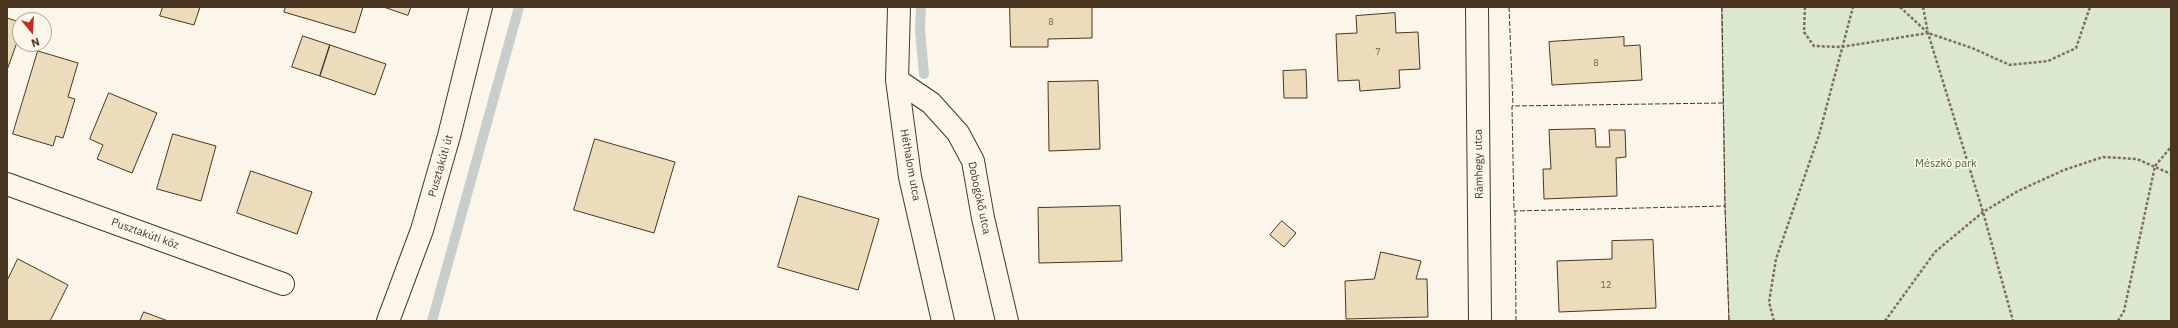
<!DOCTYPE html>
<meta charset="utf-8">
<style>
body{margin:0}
#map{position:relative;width:2178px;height:328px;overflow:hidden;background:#fbf6e9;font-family:"IBM Plex Sans",sans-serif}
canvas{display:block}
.frame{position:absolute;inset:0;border:8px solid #4a3520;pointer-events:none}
.north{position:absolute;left:12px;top:12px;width:40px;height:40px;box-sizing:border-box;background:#fbf6e9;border:1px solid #b4a999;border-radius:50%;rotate:162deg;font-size:11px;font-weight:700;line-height:16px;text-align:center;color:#4a3520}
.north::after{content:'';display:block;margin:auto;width:14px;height:18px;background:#c62828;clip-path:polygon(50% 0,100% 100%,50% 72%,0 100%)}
</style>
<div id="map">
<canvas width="2178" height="328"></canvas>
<div class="frame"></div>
<div class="north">N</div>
</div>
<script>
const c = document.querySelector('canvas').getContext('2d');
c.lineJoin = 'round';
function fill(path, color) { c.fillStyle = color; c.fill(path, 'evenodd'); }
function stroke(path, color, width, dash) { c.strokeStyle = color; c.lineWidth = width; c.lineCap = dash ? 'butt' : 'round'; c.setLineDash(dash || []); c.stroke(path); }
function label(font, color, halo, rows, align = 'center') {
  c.font = font + ' "IBM Plex Sans",sans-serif'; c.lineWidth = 3; c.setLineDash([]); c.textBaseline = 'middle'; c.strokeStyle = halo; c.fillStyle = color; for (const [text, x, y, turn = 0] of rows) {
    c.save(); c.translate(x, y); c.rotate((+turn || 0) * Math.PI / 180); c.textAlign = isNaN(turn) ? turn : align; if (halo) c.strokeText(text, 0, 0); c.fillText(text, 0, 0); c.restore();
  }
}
const green = new Path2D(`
 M 1722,7 L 2171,7 L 2171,321 L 1729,321 L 1725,206 Z`);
const stream = new Path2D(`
 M 921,7 L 920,30 L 924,74
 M 432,321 L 519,7`);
const building = new Path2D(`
 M 163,7 L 200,7 L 194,25 L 160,16 Z
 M 286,7 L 363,7 L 355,33 L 284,12 Z
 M 384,7 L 411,7 L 408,15 Z
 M 1010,7 L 1092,7 L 1092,38 L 1048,39 L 1048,47 L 1011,47 Z
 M 1395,13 L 1396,33 L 1418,32 L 1420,69 L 1399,70 L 1400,88 L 1360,91 L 1359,80 L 1338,81 L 1336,34 L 1357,33 L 1356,16 Z
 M 7,18 L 20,22 L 20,34 L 7,70 Z
 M 303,36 L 330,45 L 320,76 L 292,67 Z
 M 1624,37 L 1624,46 L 1640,45 L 1642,80 L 1552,85 L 1549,42 Z
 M 330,45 L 386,64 L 375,95 L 320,76 Z
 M 38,51 L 78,63 L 68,97 L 75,99 L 63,138 L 56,136 L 53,146 L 13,134 Z
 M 1306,70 L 1307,98 L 1284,98 L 1283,71 Z
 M 1098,81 L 1100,149 L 1049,151 L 1048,82 Z
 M 109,93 L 157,113 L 132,173 L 97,159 L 103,145 L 90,139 Z
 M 1595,129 L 1596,147 L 1610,147 L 1609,130 L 1625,130 L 1626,157 L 1616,158 L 1617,196 L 1544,199 L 1543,169 L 1551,169 L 1549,130 Z
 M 173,134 L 216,146 L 201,201 L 157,189 Z
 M 595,139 L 675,162 L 654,233 L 574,210 Z
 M 251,171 L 312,192 L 297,234 L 237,213 Z
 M 799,196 L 879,219 L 858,290 L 778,267 Z
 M 1120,206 L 1122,261 L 1039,263 L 1038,208 Z
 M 1282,221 L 1296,233 L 1284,247 L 1270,235 Z
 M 1653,240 L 1656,308 L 1559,312 L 1557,261 L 1612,259 L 1612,241 Z
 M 1381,252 L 1421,261 L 1416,279 L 1427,279 L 1428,317 L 1346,319 L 1345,281 L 1374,279 Z
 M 18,259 L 68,285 L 50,321 L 7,321 L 7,281 Z
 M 144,312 L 168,321 L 140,321 Z`);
const path = new Path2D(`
 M 1805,7 L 1804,32 L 1814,46 L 1841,47 L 1928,33
 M 1900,7 L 1928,33 L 1972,48 L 2010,65 L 2048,61 L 2076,48 L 2090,7
 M 1923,7 L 1928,33 L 1983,212 L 2013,321
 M 1774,321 L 1769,302 L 1776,259 L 1819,135 L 1853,7
 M 1885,321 L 1935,252 L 1983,212 L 2018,191 L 2064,170 L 2103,157 L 2137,159 L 2171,174
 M 2118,321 L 2124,311 L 2155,166 L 2171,147`);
const minor = new Path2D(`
 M 899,7 L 897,80 L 910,177 L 943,321
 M 1477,7 L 1480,321
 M 897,80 L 931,103 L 958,133 L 973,161 L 983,218 L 1007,321
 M 7,184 L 283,284`);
const tertiary = new Path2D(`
 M 388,321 L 422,230 L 449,136 L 481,7`);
const fence = new Path2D(`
 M 1509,7 L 1513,106
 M 1722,7 L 1725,206 L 1729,321
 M 1723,103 L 1512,106 L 1514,211 L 1725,206
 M 1515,211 L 1516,321`);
const numberNames = [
 ["8",1051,22],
 ["7",1378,52],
 ["8",1596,63],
 ["12",1606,285]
];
const streetNames = [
 ["Rámhegy utca",1479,164,-91],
 ["Héthalom utca",910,165,80],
 ["Pusztakúti út",441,166,-74],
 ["Dobogókő utca",979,198,78],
 ["Pusztakúti köz",145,234,20]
];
const parkNames = [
 ["Mészkő park",1946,164]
];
fill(green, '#dce7d0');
stroke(green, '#887966', 1);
stroke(stream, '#c9cecd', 10);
fill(building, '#ecdcbc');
stroke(building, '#4a3520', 1);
stroke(minor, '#4a3520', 24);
stroke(tertiary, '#4a3520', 24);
stroke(path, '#7f6f5c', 2.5, [3, 2]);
stroke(minor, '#fbf6e9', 22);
stroke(tertiary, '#fbf6e9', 22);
stroke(fence, '#4a3520', 1, [5, 2]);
label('9px', '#725f47', null, numberNames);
label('11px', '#4a3520', '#fbf6e9', streetNames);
label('11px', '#436837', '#fbf6e9', parkNames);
</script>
